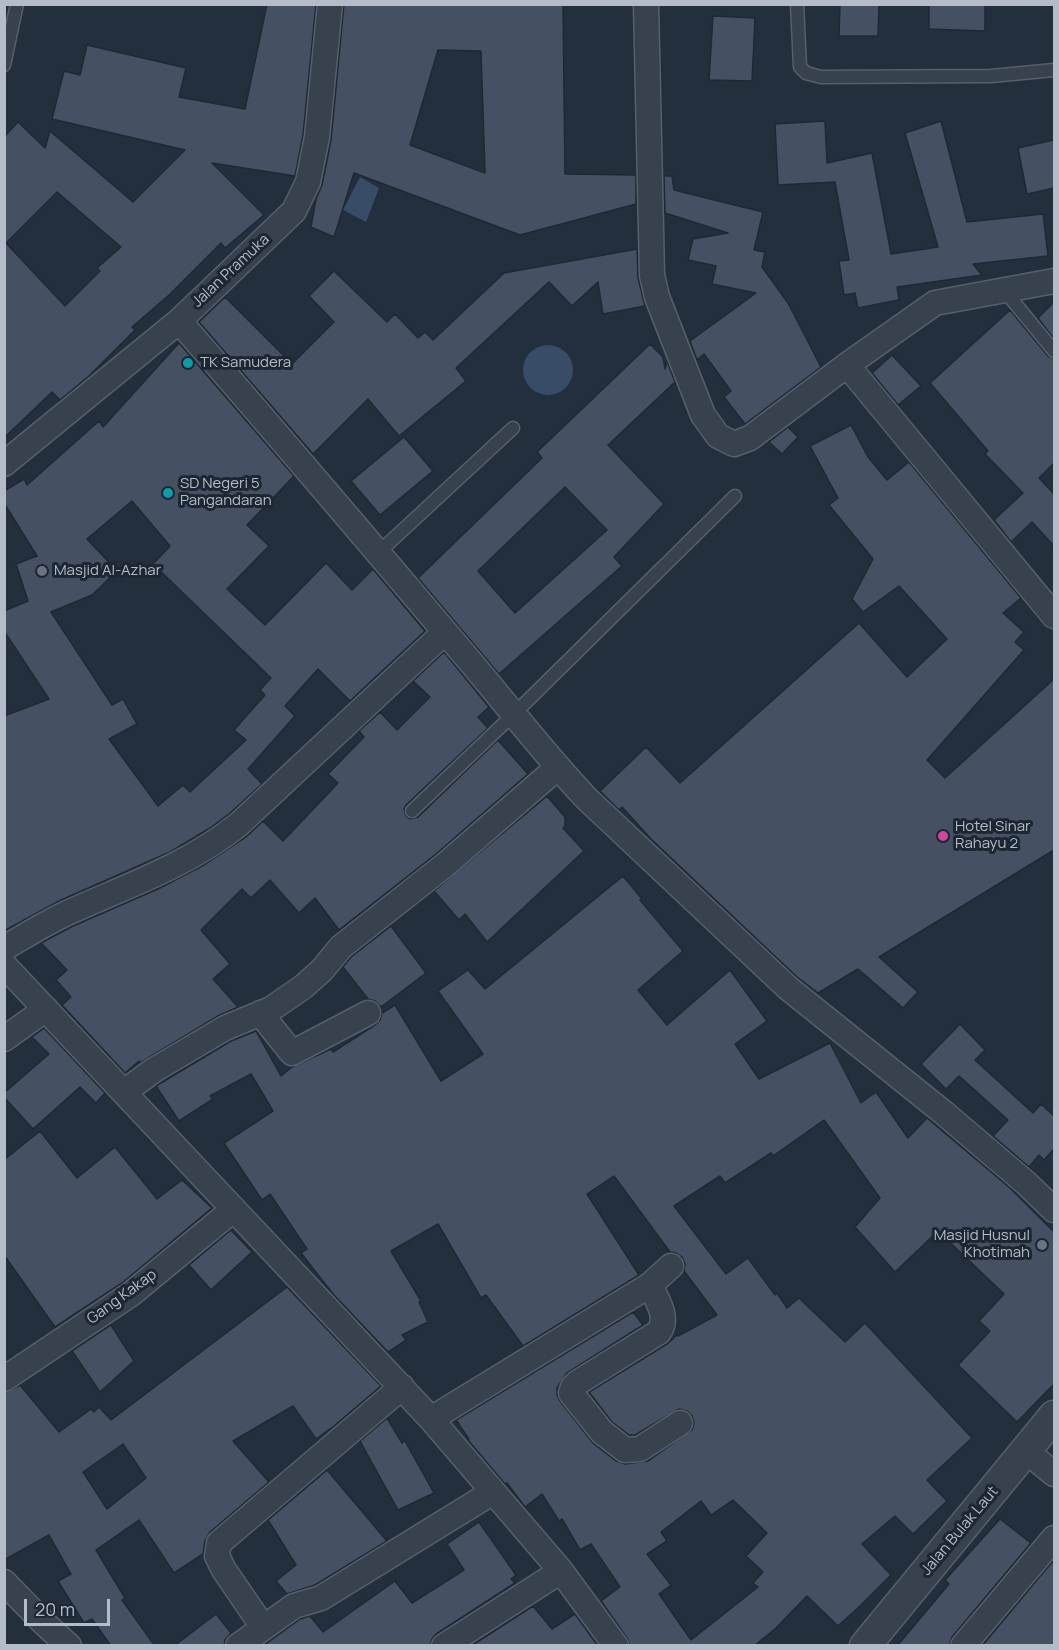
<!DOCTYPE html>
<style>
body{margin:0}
#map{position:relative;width:1059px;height:1650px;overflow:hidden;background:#242f3e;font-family:Manrope,sans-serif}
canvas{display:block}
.frame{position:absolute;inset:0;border:6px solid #b4bcc9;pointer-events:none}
.scale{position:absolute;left:24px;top:1599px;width:86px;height:27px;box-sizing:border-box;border:3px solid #b4bcc9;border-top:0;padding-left:8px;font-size:18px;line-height:21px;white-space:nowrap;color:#b4bcc9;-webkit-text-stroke:4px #1d2633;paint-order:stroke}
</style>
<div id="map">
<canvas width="1059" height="1650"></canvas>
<div class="frame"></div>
<div class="scale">20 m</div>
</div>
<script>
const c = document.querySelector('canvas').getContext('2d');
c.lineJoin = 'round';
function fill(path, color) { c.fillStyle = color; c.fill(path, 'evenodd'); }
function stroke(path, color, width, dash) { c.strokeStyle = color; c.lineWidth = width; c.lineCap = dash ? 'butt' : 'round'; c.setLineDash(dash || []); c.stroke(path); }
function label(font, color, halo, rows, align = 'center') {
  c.font = font + ' Manrope,sans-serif'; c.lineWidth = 6; c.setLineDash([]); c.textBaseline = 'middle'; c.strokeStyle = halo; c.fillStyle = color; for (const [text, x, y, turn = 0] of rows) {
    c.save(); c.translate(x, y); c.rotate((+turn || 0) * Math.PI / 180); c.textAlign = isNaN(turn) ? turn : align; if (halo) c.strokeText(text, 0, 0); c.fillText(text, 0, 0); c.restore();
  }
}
const water = new Path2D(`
 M 360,177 L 379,188 L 366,222 L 343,210 Z
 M523 370a25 25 0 1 1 50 0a25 25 0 1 1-50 0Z`);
const building = new Path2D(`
 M 267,4 L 316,4 L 303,135 L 295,176 L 212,163 L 264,215 L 225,248 L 221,243 L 169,295 L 132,327 L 135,330 L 89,376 L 60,400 L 52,392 L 4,438 L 4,137 L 18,122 L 45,148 L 50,131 L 133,202 L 185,150 L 52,119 L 64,71 L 80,75 L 87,45 L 186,68 L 179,97 L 245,109 ZM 57,192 L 121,247 L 97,268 L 100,271 L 65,306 L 6,243 Z
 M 344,4 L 563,4 L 565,174 L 636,175 L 636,204 L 520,235 L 354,173 L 334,237 L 311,227 L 316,199 L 322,185 L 331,140 ZM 438,50 L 481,51 L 485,173 L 410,145 Z
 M 840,4 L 879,4 L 878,36 L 839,36 Z
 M 929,4 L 985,4 L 985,31 L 929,29 Z
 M 713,16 L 755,18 L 752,81 L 709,80 Z
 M 825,121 L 827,163 L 872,153 L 891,254 L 938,247 L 905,133 L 941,121 L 967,222 L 1043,214 L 1048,256 L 973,264 L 982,275 L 897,287 L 899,300 L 858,308 L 855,293 L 844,295 L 839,261 L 849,260 L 835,182 L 778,185 L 775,124 Z
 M 1054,140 L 1054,188 L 1027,194 L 1018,148 Z
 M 664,176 L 672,176 L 674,190 L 763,212 L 754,250 L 765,252 L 762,267 L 788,303 L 821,367 L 745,424 L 724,397 L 731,391 L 704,354 L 697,360 L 690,341 L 756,293 L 712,284 L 716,266 L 688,260 L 693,239 L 728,233 L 665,213 Z
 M 637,249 L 638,278 L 645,306 L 603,314 L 598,282 L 572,306 L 549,282 L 456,368 L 466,381 L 399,436 L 368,399 L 313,454 L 199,322 L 225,297 L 292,364 L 334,322 L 309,296 L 334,271 L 387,322 L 395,314 L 418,338 L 425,332 L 433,340 L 504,273 Z
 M 1054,302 L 1054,339 L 1038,318 Z
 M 1010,310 L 1048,356 L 1054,359 L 1054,463 L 1039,478 L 1054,494 L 1054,546 L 1032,522 L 1011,542 L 994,520 L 1023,493 L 985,454 L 988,451 L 930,383 Z
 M 179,343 L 294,476 L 247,525 L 269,546 L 227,589 L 265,625 L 326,563 L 352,590 L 373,569 L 425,631 L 350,701 L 318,669 L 285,706 L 295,716 L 248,769 L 262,784 L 229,814 L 210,828 L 170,852 L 59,901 L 4,931 L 4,716 L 49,699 L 4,631 L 4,611 L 28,601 L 16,564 L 37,556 L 4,503 L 4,491 L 24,479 L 27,485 L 99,421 L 103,427 ZM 132,501 L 170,546 L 153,564 L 271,678 L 260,690 L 265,695 L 234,730 L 246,740 L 190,792 L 183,785 L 158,806 L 109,739 L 137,724 L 123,699 L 112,705 L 51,612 L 92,595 L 117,571 L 87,539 Z
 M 650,344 L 663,357 L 665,369 L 667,361 L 675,382 L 608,445 L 664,504 L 614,557 L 622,566 L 499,674 L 418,578 L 542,458 L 537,452 ZM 565,487 L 607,530 L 515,613 L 478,571 Z
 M 892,355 L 921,386 L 898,405 L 872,373 Z
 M 851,425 L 868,457 L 887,480 L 909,462 L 1021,598 L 1003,613 L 1024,632 L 1015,642 L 1024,650 L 927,760 L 945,778 L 1054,679 L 1054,850 L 879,957 L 918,992 L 903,1008 L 858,969 L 818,993 L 797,977 L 651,839 L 622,807 L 619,810 L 600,791 L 646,747 L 680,783 L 859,623 L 907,677 L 947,639 L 899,586 L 863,612 L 852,599 L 873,559 L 829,505 L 838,498 L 810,446 Z
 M 788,427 L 798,437 L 782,454 L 769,442 Z
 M 404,437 L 433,471 L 380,515 L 351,481 Z
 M 444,652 L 489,707 L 478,717 L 488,728 L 406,805 L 404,809 L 406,816 L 410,819 L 418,817 L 498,740 L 528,774 L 436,854 L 339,930 L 315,898 L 299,913 L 270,880 L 251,898 L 242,889 L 201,930 L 230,964 L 213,979 L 238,1007 L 218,1016 L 140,1063 L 139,1061 L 125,1073 L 62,1005 L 71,997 L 56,980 L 67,970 L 41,943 L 71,927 L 160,888 L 204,865 L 246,837 L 263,821 L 283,841 L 338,783 L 328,774 L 364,737 L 359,731 L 380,712 L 397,730 L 430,697 L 413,681 Z
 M 547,796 L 565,817 L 565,826 L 563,828 L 584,851 L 487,942 L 465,914 L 459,920 L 434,891 Z
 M 623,876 L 642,899 L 640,900 L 683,951 L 638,990 L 667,1025 L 730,970 L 767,1021 L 735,1044 L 759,1079 L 830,1043 L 861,1103 L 876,1092 L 908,1138 L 927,1118 L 1010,1188 L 1054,1232 L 1054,1384 L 1017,1422 L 958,1365 L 990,1331 L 979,1321 L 1004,1294 L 938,1231 L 895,1272 L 855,1227 L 880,1198 L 824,1120 L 773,1156 L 771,1153 L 725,1183 L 720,1176 L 674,1206 L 726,1274 L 748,1258 L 775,1295 L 777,1293 L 787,1308 L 799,1298 L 845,1342 L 865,1323 L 972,1438 L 927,1480 L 947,1501 L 913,1534 L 895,1516 L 862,1544 L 891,1575 L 860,1606 L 838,1626 L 807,1596 L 776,1628 L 754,1646 L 630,1646 L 627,1638 L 601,1601 L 620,1587 L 591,1544 L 580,1550 L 562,1519 L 559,1521 L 542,1494 L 525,1507 L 507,1483 L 505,1484 L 468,1440 L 469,1439 L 456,1420 L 633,1312 L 643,1325 L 567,1373 L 557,1388 L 557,1395 L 560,1401 L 593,1443 L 616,1461 L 625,1464 L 648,1461 L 692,1430 L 694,1423 L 692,1416 L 687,1411 L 679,1409 L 635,1435 L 629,1435 L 612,1422 L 589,1392 L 667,1344 L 677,1335 L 678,1336 L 717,1315 L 684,1271 L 685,1264 L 682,1257 L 676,1253 L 670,1252 L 614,1176 L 587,1194 L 639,1275 L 520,1348 L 523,1346 L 486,1295 L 481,1298 L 438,1224 L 391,1251 L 421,1301 L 419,1302 L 428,1322 L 402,1335 L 406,1340 L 388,1352 L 333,1294 L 301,1253 L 307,1249 L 270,1194 L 262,1200 L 224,1143 L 273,1111 L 251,1074 L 210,1096 L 213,1099 L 179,1121 L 156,1086 L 231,1041 L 256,1031 L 281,1076 L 292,1067 L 331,1049 L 333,1052 L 375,1025 L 380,1020 L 382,1013 L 395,1005 L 441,1081 L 483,1054 L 438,991 L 468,970 L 485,989 ZM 733,1500 L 767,1533 L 746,1556 L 763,1572 L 753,1583 L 758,1587 L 691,1640 L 659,1594 L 671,1585 L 647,1554 L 667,1541 L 661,1532 L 701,1501 L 711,1515 Z
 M 391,926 L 426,973 L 381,1007 L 375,1001 L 368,999 L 343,967 L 351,957 Z
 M 960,1024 L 985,1050 L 975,1060 L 1033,1113 L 1041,1104 L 1054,1116 L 1054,1149 L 1044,1160 L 1039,1155 L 1029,1167 L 993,1136 L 1008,1120 L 959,1076 L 946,1089 L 921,1064 Z
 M 44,1028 L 105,1093 L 96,1103 L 80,1087 L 33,1129 L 4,1097 L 4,1093 L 49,1054 L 32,1037 Z
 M 40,1131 L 77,1178 L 115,1147 L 157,1199 L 182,1180 L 212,1208 L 122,1283 L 55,1327 L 4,1255 L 4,1160 Z
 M 231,1230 L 252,1252 L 211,1290 L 189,1265 Z
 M 287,1287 L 381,1386 L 334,1426 L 316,1439 L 293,1406 L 233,1441 L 269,1482 L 210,1532 L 205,1541 L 203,1554 L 174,1573 L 139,1520 L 96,1550 L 125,1598 L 122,1600 L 155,1646 L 111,1646 L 92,1619 L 84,1623 L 58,1581 L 71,1574 L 49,1535 L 4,1560 L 4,1393 L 20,1385 L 59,1432 L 91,1409 L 94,1412 L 99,1407 L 111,1420 ZM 123,1444 L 146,1478 L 107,1509 L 83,1472 Z
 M 111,1325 L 134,1361 L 100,1392 L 72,1351 Z
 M 387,1418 L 402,1443 L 405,1441 L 434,1493 L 398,1510 L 360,1441 Z
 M 327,1470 L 387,1541 L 315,1585 L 287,1594 L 276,1581 L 296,1565 L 268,1520 Z
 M 1000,1519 L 1031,1543 L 952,1637 L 949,1646 L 897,1646 L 949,1584 L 945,1580 Z
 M 479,1522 L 516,1575 L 511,1579 L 515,1583 L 436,1634 L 432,1639 L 430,1646 L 263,1646 L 300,1619 L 310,1616 L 323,1632 L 395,1581 L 412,1603 L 464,1570 L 447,1544 Z
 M 1052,1562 L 1054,1564 L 1054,1646 L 982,1646 Z
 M 533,1606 L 552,1629 L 575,1614 L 598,1646 L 471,1646 Z
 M 216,1614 L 231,1633 L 225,1640 L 224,1646 L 174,1646 Z`);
const service = new Path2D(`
 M 797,4 L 800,67 L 806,73 L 821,77 L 991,76 L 1054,70
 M 4,65 L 17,4
 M 1004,290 L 1054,351
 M 378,553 L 513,428
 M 412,811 L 515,713 L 735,496`);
const minor = new Path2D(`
 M 646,4 L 652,275 L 657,297 L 703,415 L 718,436 L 734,444 L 750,438 L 847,365 L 935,303 L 1054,281
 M 179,321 C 275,431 369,542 463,653 C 505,702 543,753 587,799 L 788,988 L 944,1113 L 1026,1183 L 1054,1210
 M 847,365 L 1054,616
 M 4,464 L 179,321 L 294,211 L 308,182 L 317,137 L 330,4
 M 4,948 C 25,936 44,924 65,914 C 126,886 185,867 238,825 L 445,632
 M 4,965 L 431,1419 L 561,1571 L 616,1646
 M 260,1013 L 292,1053 L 368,1013
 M 4,1039 L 46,1009
 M 124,1092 L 154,1070 L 225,1028 L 271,1009 L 303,987 L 322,970 L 341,947 L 445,865 L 557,768
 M 650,1285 C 657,1300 669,1317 659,1332 L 577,1383 L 573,1387 L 571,1393 L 602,1432 L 625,1450 L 640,1449 L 680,1423
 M 4,1379 L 131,1294 L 234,1209
 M 431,1419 L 650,1285 L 671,1266
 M 1026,1451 L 1054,1474
 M 4,1582 L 45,1624 L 69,1646
 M 263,1627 L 224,1570 L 217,1556 L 219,1543 L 402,1387
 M 238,1646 L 294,1606 L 321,1598 L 493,1492
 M 444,1646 L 561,1571
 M 963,1646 L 1054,1538`);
const tertiary = new Path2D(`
 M 865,1646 L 1054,1416`);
const markers = [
 [188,363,6,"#0f9aa8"],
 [168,493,6,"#0f9aa8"],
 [42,571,6,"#6b7280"],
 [943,836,6,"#d1479c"],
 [1042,1245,6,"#6b7280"]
];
const streetNames = [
 ["Jalan Pramuka",231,271,-43],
 ["Gang Kakap",122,1297,-36],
 ["Jalan Bulak Laut",960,1531,-50]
];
const poiNames = [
 ["TK Samudera",200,363],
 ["SD Negeri 5",180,484],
 ["Pangandaran",180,501],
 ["Masjid Al-Azhar",54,571],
 ["Hotel Sinar",955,827],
 ["Rahayu 2",955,844],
 ["Masjid Husnul",1030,1236,"right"],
 ["Khotimah",1030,1253,"right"]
];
fill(water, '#394c67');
fill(building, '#455162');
stroke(building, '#1f2835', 1.5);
stroke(service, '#565f6c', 15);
stroke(minor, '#565f6c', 27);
stroke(tertiary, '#565f6c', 33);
stroke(service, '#38414e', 12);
stroke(minor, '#38414e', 24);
stroke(tertiary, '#38414e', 30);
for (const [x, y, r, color] of markers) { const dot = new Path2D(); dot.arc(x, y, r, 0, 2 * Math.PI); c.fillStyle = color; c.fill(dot); stroke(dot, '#1d2633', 2); }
label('15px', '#b4bcc9', '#1d2633', streetNames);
label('15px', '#b4bcc9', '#1d2633', poiNames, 'left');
</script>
